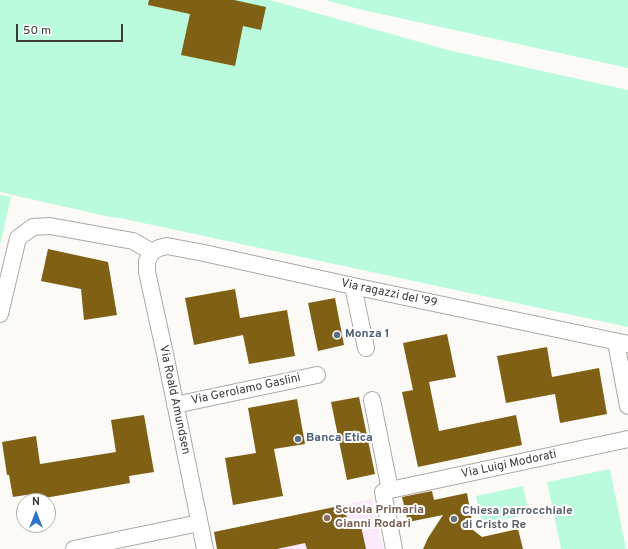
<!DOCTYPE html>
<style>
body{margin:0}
#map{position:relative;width:628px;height:549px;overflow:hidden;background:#fcfaf6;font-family:Overpass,sans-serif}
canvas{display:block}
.north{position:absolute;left:16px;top:493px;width:40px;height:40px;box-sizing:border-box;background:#fff;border:1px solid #b1b0b0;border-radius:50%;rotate:0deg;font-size:11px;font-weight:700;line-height:16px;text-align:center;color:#3b3a39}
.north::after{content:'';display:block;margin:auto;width:14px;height:18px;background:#2d74c5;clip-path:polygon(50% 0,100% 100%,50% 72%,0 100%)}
.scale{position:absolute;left:16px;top:24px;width:107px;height:18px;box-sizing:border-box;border:2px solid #3b3a39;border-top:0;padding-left:5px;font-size:12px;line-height:14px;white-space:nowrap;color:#3b3a39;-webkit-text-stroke:3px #fff;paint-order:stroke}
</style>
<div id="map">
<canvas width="628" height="549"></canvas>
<div class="north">N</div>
<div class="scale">50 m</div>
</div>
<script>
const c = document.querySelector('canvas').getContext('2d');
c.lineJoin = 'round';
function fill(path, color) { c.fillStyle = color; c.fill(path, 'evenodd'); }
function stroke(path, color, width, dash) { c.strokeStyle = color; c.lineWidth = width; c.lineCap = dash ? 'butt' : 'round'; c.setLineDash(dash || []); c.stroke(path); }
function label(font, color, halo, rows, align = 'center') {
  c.font = font + ' Overpass,sans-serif'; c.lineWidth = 4; c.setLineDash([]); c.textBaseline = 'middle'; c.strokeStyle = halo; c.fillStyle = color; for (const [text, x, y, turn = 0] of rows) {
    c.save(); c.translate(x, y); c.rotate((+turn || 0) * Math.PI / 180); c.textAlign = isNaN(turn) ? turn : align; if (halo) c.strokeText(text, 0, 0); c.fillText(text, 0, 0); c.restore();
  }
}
const education = new Path2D(`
 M 372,499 L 383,549 L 217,549 L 214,532 Z`);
const green = new Path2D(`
 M 0,0 L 270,0 L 448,50 L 628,90 L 628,327 L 120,218 L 110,217 L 0,192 Z
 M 325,0 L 628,0 L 628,68 L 363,10 Z
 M 0,195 L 11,197 L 0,245 Z
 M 610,469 L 626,549 L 561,549 L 547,482 Z
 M 523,486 L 529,514 L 482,524 L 476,496 Z`);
const building = new Path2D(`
 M 149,0 L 234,0 L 266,7 L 261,30 L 243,26 L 235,66 L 181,55 L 190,14 L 148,5 Z
 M 48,249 L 108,262 L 117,315 L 84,320 L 81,289 L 41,281 Z
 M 235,289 L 240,318 L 287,310 L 295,356 L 249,364 L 243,335 L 194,345 L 185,298 Z
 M 335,298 L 344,345 L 318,351 L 308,303 Z
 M 447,334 L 456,377 L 429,382 L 439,431 L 516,415 L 522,445 L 418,467 L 402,392 L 413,390 L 403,343 Z
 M 547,347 L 552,377 L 599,368 L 607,414 L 560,423 L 555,394 L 506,403 L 497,356 Z
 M 359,397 L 375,474 L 347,480 L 331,402 Z
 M 297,399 L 305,444 L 274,449 L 283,496 L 233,505 L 225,458 L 256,453 L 248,408 Z
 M 144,415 L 154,472 L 129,476 L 130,483 L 39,499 L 38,493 L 13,497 L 9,475 L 7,475 L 2,442 L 36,436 L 40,464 L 116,452 L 111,420 Z
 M 432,491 L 434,500 L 467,493 L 472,521 L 468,526 L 482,537 L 518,529 L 523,549 L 423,549 L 428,538 L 443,515 L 408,522 L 402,497 Z
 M 344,505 L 349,528 L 361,526 L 366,549 L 307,549 L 305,543 L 277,549 L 217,549 L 214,532 Z`);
const minor = new Path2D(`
 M 353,286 L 366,348
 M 0,314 L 18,238 L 33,227 L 50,226 L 133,241 L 152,252
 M 616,342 L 628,406
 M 372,400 L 390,490 L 383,492 L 394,549
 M 175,405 L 317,375
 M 390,490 L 628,439
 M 74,549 L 199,523
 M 205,549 L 165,354 L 147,272 L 147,261 L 152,252 L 159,248 L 167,246 L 204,253 L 353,286 L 628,344`);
const markers = [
 [337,335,4,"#5c6f8a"],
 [298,439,4,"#5c6f8a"],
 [327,518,4,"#8d6e63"],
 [454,519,4,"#6b7280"]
];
const streetNames = [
 ["Via ragazzi del '99",389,294,12],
 ["Via Gerolamo Gaslini",246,390,-12],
 ["Via Roald Amundsen",174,400,78],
 ["Via Luigi Modorati",509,465,-12]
];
const serviceNames = [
 ["Monza 1",345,335],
 ["Banca Etica",306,439]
];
const educationNames = [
 ["Scuola Primaria",335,511],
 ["Gianni Rodari",335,525]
];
const worshipNames = [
 ["Chiesa parrocchiale",462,512],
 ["di Cristo Re",462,526]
];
fill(education, '#fce9fb');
fill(green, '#b9fbdc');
fill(building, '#7f6014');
stroke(minor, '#aba9a5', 18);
stroke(minor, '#fff', 16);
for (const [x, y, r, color] of markers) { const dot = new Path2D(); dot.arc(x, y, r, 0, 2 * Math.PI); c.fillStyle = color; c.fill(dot); stroke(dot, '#fff', 1.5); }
label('12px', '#3b3a39', '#fff', streetNames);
label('bold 12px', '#4e5e75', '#fff', serviceNames, 'left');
label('bold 12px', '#785e54', '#fff', educationNames, 'left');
label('bold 12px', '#5b616d', '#fff', worshipNames, 'left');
</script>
